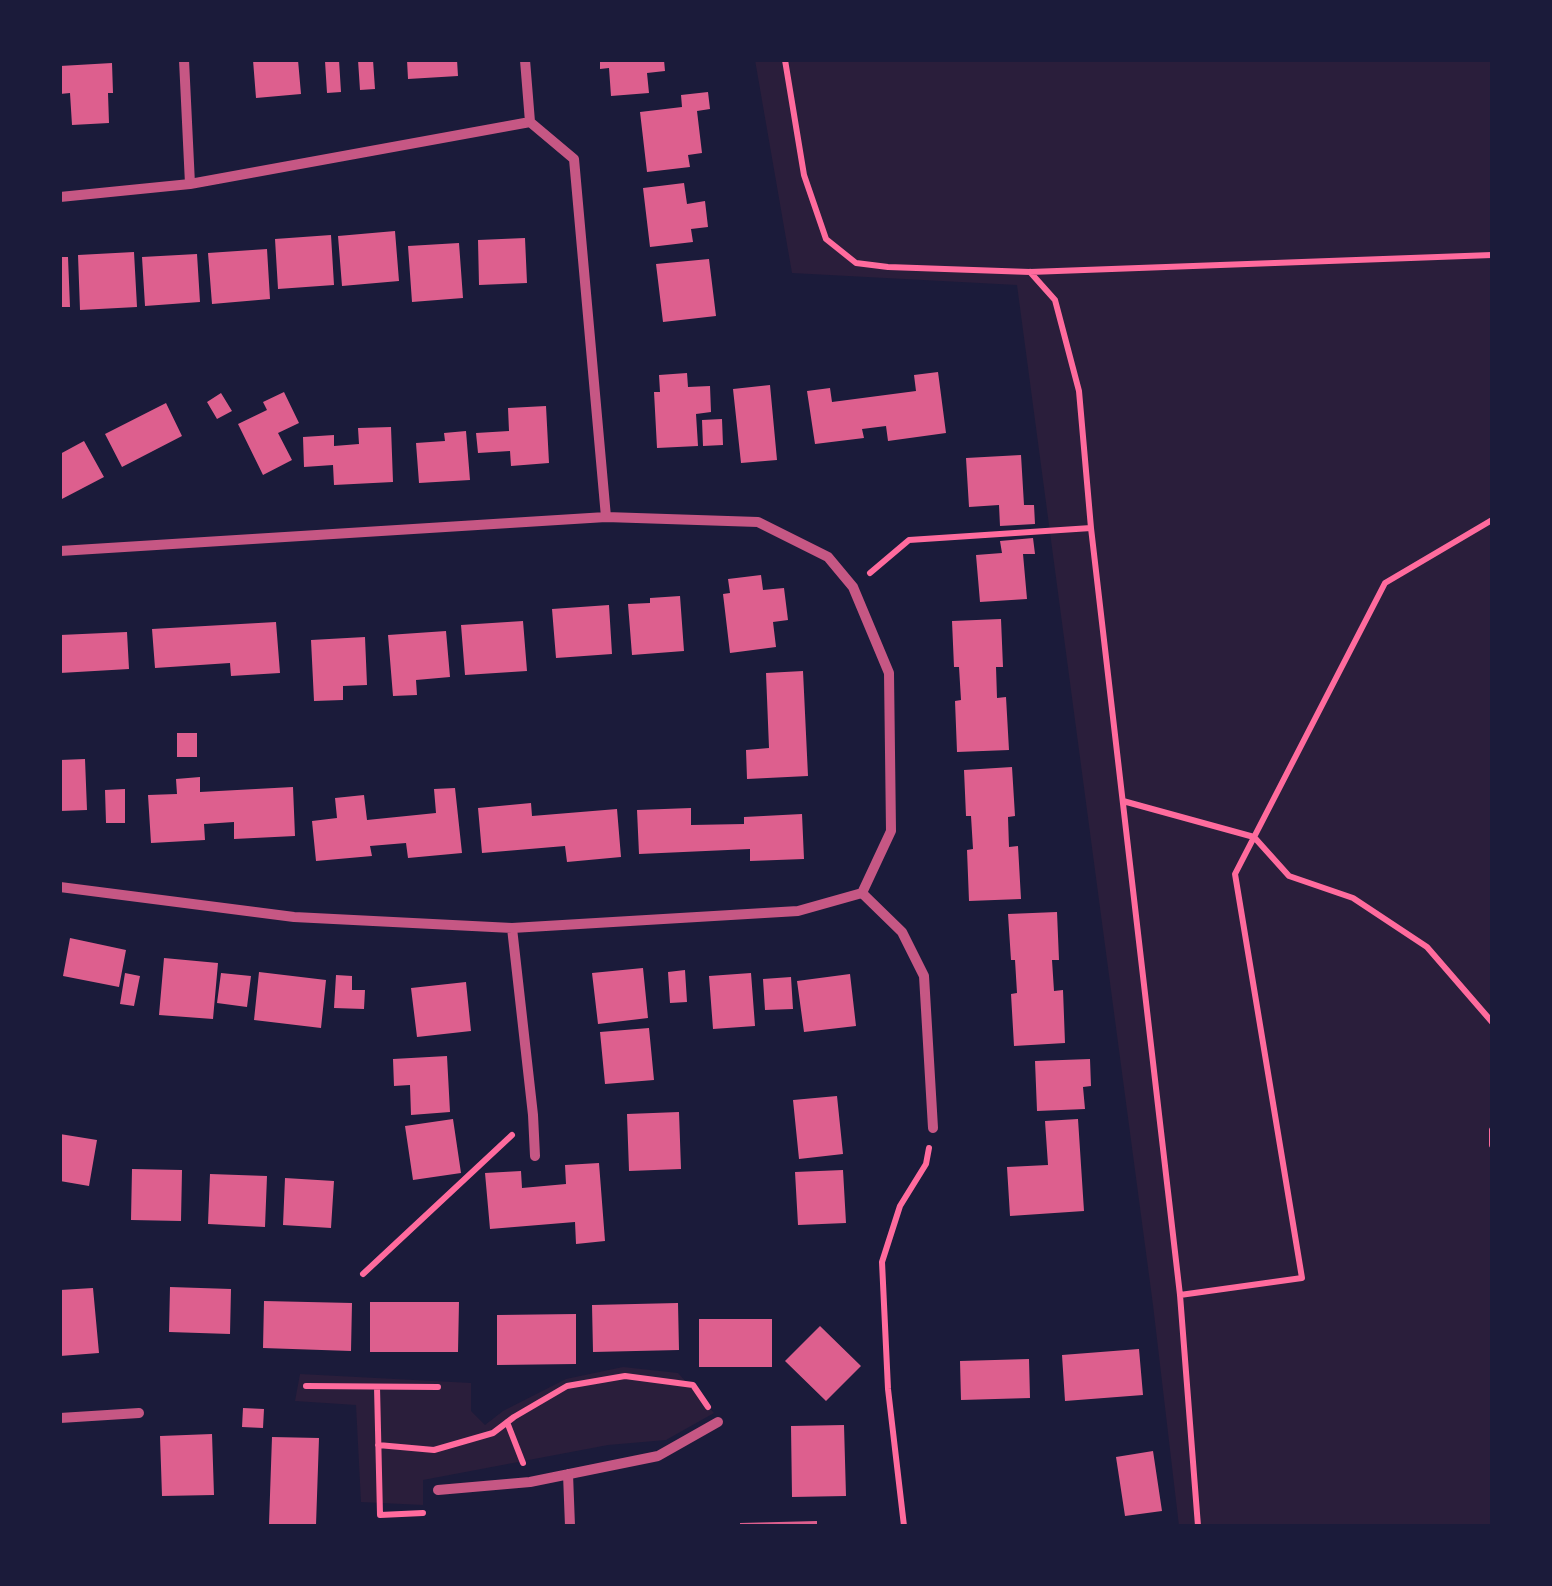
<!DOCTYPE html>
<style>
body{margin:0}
#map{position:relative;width:1552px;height:1586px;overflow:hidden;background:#1b1b3a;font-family:Arial,sans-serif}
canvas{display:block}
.frame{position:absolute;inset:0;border:62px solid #1b1b3a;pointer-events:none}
</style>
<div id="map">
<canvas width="1552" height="1586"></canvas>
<div class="frame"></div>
</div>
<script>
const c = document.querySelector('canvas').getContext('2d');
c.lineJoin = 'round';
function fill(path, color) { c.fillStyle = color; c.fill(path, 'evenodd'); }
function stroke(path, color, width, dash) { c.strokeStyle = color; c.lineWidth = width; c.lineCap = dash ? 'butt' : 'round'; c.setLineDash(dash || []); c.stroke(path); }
const green = new Path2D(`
 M 755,60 L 1492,60 L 1492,1526 L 1179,1526 L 1153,1305 L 1017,285 L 792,273 Z
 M 623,1367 L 678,1373 L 714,1413 L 666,1440 L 608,1445 L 423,1480 L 423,1505 L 361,1502 L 356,1405 L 295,1401 L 300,1374 L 471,1383 L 471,1411 L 485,1425 L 503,1411 L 566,1379 Z`);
const building = new Path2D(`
 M 253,60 L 298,60 L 301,94 L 256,98 Z
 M 339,60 L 341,92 L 327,93 L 325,61 Z
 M 358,60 L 373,60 L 375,89 L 360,90 Z
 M 407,60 L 457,60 L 458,76 L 408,79 Z
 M 600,60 L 664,60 L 665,71 L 647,73 L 649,93 L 611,96 L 609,68 L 600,69 Z
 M 112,63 L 113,93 L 108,93 L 109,123 L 72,125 L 70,93 L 60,94 L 60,66 Z
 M 708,92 L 710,109 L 697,111 L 702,153 L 688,155 L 690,167 L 647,172 L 640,112 L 682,107 L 681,95 Z
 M 684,183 L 687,204 L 705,201 L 708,227 L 691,229 L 693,242 L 650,247 L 643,188 Z
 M 395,231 L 399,281 L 342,286 L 338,236 Z
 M 331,235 L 334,285 L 278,289 L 275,239 Z
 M 525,238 L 527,283 L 479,285 L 478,240 Z
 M 459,243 L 463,298 L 412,302 L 408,246 Z
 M 267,249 L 270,299 L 212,304 L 208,253 Z
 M 134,252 L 137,307 L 80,310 L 78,255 Z
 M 197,254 L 200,302 L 145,306 L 142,257 Z
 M 60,257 L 68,257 L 70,307 L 60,307 Z
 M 709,259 L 716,316 L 663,322 L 656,264 Z
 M 938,372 L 946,433 L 888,441 L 886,426 L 862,429 L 864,438 L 815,444 L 807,391 L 830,388 L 832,402 L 916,391 L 914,375 Z
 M 687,373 L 688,387 L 710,386 L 711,412 L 696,414 L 698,446 L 657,448 L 654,392 L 660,392 L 659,375 Z
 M 770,385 L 777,460 L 741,463 L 733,389 Z
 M 284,392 L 299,423 L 278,433 L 292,460 L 263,475 L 238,424 L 267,410 L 263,402 Z
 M 221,393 L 232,411 L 217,419 L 207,402 Z
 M 166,403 L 182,436 L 122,467 L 105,434 Z
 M 546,406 L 549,463 L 511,466 L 510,451 L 478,453 L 476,433 L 509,431 L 508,408 Z
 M 722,419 L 723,445 L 703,446 L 702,420 Z
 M 391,427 L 393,482 L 334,485 L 333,465 L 304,467 L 303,437 L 334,435 L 334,446 L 359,444 L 358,428 Z
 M 466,431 L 470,480 L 419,483 L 416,443 L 445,441 L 444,433 Z
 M 84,441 L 104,477 L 60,500 L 60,454 Z
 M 1021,455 L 1024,505 L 1034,505 L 1035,524 L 1000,526 L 999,505 L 969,507 L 966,458 Z
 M 1033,538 L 1035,554 L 1023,554 L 1027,599 L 980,602 L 976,555 L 1002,553 L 1000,541 Z
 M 761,575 L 763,590 L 784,588 L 788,620 L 773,622 L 776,647 L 730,653 L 723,594 L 730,593 L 728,579 Z
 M 680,596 L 684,651 L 632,655 L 628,604 L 650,603 L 650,598 Z
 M 609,605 L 612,654 L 556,658 L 552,609 Z
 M 1001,619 L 1003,667 L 996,667 L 997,698 L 1006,697 L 1009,750 L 957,752 L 955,701 L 961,700 L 959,667 L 954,667 L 952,621 Z
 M 523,621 L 527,671 L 465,675 L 461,625 Z
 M 276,622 L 280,673 L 231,676 L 230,663 L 155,668 L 152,629 Z
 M 446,631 L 450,677 L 416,680 L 417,695 L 393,696 L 388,635 Z
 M 127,632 L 129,669 L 60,673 L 60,635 Z
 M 365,637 L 367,685 L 343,686 L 343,700 L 314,701 L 311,640 Z
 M 803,671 L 808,776 L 747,779 L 746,750 L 769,748 L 766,673 Z
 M 177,733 L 197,733 L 197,757 L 177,757 Z
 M 85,759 L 87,810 L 60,811 L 60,760 Z
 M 1012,767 L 1015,816 L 1008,817 L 1009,847 L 1018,846 L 1021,899 L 969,901 L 967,850 L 973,849 L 971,816 L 966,816 L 964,770 Z
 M 200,777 L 200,792 L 293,787 L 295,836 L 234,839 L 234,822 L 204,824 L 205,840 L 151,843 L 148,795 L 177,794 L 176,779 Z
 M 455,788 L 462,853 L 408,858 L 406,843 L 370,846 L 372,856 L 316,861 L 312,821 L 337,818 L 335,798 L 364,795 L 367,820 L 436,813 L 434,789 Z
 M 125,789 L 125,823 L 106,823 L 105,790 Z
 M 531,803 L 532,816 L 617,809 L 621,857 L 567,862 L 565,846 L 482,853 L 478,808 Z
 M 691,808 L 691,825 L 744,824 L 744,817 L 802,814 L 804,859 L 750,861 L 750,849 L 639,854 L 637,810 Z
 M 1057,912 L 1059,960 L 1052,960 L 1054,991 L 1063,990 L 1065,1043 L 1014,1046 L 1011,994 L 1017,993 L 1015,960 L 1011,960 L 1008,914 Z
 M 70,938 L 126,950 L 119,987 L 63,976 Z
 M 164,958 L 218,963 L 213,1019 L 159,1015 Z
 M 643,968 L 648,1018 L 598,1024 L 592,973 Z
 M 685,970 L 687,1002 L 670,1003 L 668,972 Z
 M 259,972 L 326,980 L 321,1028 L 254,1020 Z
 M 125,973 L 140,976 L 134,1006 L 120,1004 Z
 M 221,973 L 251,976 L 247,1007 L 217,1003 Z
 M 751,973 L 755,1026 L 713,1029 L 709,976 Z
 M 850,974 L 856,1026 L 804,1032 L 797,981 Z
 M 336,975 L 352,976 L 352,990 L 365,990 L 364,1009 L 334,1008 Z
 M 791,977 L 793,1009 L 765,1010 L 763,979 Z
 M 466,982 L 471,1031 L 417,1037 L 411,988 Z
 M 649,1028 L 654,1080 L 605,1084 L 600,1032 Z
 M 447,1056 L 450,1112 L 411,1115 L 410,1085 L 394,1086 L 393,1059 Z
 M 1090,1059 L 1091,1086 L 1083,1087 L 1085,1109 L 1037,1111 L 1035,1061 Z
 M 837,1096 L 843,1154 L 799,1159 L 793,1100 Z
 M 679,1112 L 681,1169 L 629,1171 L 627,1114 Z
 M 453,1119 L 461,1173 L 413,1180 L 405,1126 Z
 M 1078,1119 L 1084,1211 L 1010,1216 L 1007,1167 L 1048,1165 L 1045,1121 Z
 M 60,1134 L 97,1140 L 89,1186 L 60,1181 Z
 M 599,1163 L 605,1241 L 576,1244 L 575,1222 L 490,1229 L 485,1173 L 521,1171 L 522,1188 L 566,1184 L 565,1165 Z
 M 132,1169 L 182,1170 L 181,1221 L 131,1220 Z
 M 843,1170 L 846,1223 L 798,1225 L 795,1172 Z
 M 210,1174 L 267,1176 L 265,1227 L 208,1224 Z
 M 285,1178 L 334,1181 L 331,1228 L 283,1225 Z
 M 170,1287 L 231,1289 L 230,1334 L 169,1332 Z
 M 93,1288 L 99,1353 L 60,1356 L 60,1290 Z
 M 264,1301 L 352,1303 L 351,1351 L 263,1348 Z
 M 370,1302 L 459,1302 L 458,1352 L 370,1352 Z
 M 678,1303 L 679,1350 L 593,1352 L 592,1305 Z
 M 576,1314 L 576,1364 L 497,1365 L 497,1315 Z
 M 699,1319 L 772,1319 L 772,1367 L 699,1367 Z
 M 820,1326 L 861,1366 L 826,1401 L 785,1361 Z
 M 1139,1349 L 1143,1395 L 1065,1401 L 1062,1355 Z
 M 1029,1359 L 1030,1398 L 961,1400 L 960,1361 Z
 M 243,1408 L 264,1409 L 263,1428 L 242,1427 Z
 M 844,1425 L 846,1496 L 792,1497 L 791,1426 Z
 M 212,1434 L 214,1495 L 162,1496 L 160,1436 Z
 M 272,1437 L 319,1438 L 316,1525 L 269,1524 Z
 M 1153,1451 L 1162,1511 L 1125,1516 L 1116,1457 Z
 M 817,1521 L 817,1526 L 740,1526 L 740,1523 Z`);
const path = new Path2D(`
 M 785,60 L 804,175 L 826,239 L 856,263 L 888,267 L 1030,272 L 1492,255
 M 1030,272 L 1055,300 L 1079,391 L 1091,528 L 1180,1295 L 1198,1526
 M 870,573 L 909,540 L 1091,528
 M 1123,801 L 1254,837 L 1289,876 L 1353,898 L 1427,947 L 1492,1022
 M 1492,1130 L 1492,1145
 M 363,1274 L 512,1135
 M 1180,1295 L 1302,1278 L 1235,874 L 1385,583 L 1492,520
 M 306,1386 L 438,1387
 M 377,1387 L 380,1515 L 423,1513
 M 507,1422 L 523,1463
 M 378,1445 L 434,1450 L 493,1433 L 514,1417 L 567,1386 L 625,1376 L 693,1385 L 708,1407
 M 904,1526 L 888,1389 L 882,1262 L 900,1206 L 926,1164 L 929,1148`);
const minor = new Path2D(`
 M 184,60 L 190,184
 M 525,60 L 530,122 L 574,159 L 606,517
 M 60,197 L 190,184 L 530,122
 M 60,551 L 606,517 L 758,522 L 828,557 L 853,587 L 889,673 L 891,831 L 862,893
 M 60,887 L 294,917 L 512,928 L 533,1115 L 535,1156
 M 512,928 L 798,911 L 862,893 L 902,932 L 924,976 L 933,1128
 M 60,1418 L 139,1413
 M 568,1474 L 570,1526
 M 438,1490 L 530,1482 L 658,1456 L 718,1422`);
fill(green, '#2a1e3b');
fill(building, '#dd5f8e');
stroke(path, '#ff6b9d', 6);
stroke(minor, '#c65784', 10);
</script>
